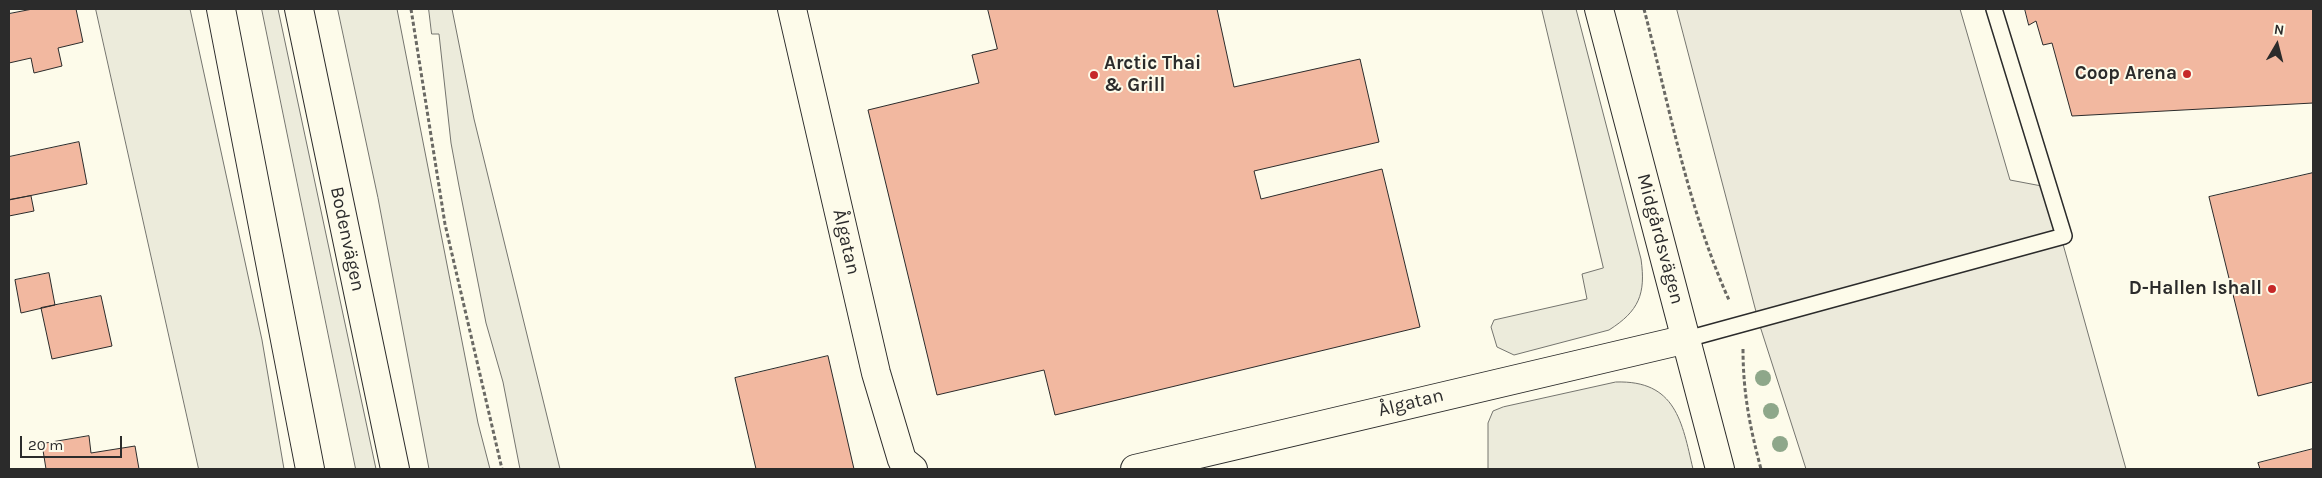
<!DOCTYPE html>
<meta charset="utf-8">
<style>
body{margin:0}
#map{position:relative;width:2322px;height:478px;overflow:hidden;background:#fdfbea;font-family:Karla,sans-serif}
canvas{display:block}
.frame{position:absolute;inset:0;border:10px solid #2b2b2b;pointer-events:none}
.north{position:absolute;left:2252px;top:20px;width:50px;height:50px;-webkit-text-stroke:4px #fdfbea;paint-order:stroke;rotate:8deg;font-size:14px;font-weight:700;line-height:20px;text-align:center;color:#2b2b2b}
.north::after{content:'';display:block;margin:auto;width:18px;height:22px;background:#2b2b2b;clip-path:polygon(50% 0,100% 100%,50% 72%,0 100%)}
.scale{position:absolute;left:20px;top:436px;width:102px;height:22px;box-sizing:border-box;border:2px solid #2b2b2b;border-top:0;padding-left:6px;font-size:15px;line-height:18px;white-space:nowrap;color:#2b2b2b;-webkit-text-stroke:4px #fdfbea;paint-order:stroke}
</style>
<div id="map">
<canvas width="2322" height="478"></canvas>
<div class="frame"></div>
<div class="north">N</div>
<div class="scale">20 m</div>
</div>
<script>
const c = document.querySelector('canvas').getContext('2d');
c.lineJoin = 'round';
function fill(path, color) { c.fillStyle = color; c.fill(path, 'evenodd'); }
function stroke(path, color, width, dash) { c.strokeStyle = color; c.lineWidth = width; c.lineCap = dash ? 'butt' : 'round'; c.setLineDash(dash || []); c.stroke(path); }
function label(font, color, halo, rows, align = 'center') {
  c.font = font + ' Karla,sans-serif'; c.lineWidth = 4; c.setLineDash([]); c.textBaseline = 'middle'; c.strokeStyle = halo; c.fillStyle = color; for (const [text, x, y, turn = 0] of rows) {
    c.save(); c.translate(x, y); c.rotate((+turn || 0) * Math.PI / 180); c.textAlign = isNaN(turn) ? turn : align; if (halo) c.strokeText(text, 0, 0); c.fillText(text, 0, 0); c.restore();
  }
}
const green = new Path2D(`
 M 96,9 L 190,9 L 262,340 L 284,469 L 199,469 Z
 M 262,9 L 278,9 L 376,469 L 356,469 Z
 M 338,9 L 397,9 L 478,423 L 490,469 L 429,469 L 378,198 Z
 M 429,9 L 452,9 L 474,119 L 560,469 L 520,469 L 519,464 L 503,382 L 486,323 L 459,186 L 451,143 L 439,34 L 432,34 Z
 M 1542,9 L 1576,9 L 1641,259 C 1646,294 1639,311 1609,330 L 1514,355 L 1497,347 L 1491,327 L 1494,320 L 1587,299 L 1582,274 L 1603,268 Z
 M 1616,382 C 1676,380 1682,422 1693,469 L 1488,469 L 1488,423 L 1493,411 L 1503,407 Z`);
const parking = new Path2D(`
 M 1677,9 L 1960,9 L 2010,180 L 2047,187 L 2126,469 L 1806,469 L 1759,323 Z`);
const building = new Path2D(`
 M 33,9 L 76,9 L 83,42 L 58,48 L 62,66 L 34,73 L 31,58 L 9,63 L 9,14 Z
 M 988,9 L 1217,9 L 1234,87 L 1360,59 L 1379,142 L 1254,171 L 1261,199 L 1382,169 L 1420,327 L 1055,415 L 1044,370 L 937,395 L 868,110 L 979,83 L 972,55 L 997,49 Z
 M 2025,9 L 2313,9 L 2313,103 L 2072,116 L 2052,43 L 2043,45 L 2036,21 L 2029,25 Z
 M 79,142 L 87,184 L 9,200 L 9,157 Z
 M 2313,173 L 2313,382 L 2258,396 L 2209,197 Z
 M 31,196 L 34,211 L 9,216 L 9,200 Z
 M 49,273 L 55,305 L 21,313 L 15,280 Z
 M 101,296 L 112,346 L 52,359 L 41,308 Z
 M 828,356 L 854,469 L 756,469 L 735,378 Z
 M 89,436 L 91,453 L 135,446 L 139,469 L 46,469 L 42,444 Z
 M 2313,449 L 2313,469 L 2260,469 L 2258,463 Z`);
const path = new Path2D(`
 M 411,9 L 445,224 L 502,469
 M 1644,9 C 1669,105 1688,209 1729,300
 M 1743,349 C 1743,393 1750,428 1761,469`);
const lane = new Path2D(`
 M 1687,339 L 2064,236 L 1994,9`);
const street = new Path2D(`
 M 792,9 L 876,373 L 902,460 L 913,469
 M 1135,469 L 1687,339`);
const secondary = new Path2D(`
 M 1599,9 L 1720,469`);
const primary = new Path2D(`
 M 221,9 L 310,469
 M 299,9 L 395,469`);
const trees = [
 [1763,378],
 [1771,411],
 [1780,444]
];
const markers = [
 [2187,74,5,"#c62828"],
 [1094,75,5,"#c62828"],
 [2272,289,5,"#c62828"]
];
const poiNames = [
 ["Arctic Thai",1104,64,"left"],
 ["& Grill",1104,86,"left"],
 ["Coop Arena",2177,74],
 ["D-Hallen Ishall",2262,289]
];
const streetNames = [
 ["Bodenvägen",347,239,78],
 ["Midgårdsvägen",1660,239,75],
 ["Ålgatan",846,242,77],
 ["Ålgatan",1411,403,-14]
];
fill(green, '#ecebdb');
stroke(green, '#74746e', 1);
fill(parking, '#eceadb');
stroke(parking, '#74746e', 1);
fill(building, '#f2b8a0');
stroke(building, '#2b2b2b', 1);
stroke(lane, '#2b2b2b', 18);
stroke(street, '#2b2b2b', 30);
stroke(secondary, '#2b2b2b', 30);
stroke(primary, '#2b2b2b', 30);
stroke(path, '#6a6964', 3, [4, 2.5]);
stroke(lane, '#fdfbea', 15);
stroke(street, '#fdfbea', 28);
stroke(secondary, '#fdfbea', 28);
stroke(primary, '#fdfbea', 28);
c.fillStyle = '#8ea78a';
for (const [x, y] of trees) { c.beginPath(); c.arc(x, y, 8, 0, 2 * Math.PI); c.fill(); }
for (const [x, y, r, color] of markers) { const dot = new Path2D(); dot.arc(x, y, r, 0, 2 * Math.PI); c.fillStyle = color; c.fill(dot); stroke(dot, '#fdfbea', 2); }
label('bold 19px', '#2b2b2b', '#fdfbea', poiNames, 'right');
label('19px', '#2b2b2b', '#fdfbea', streetNames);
</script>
